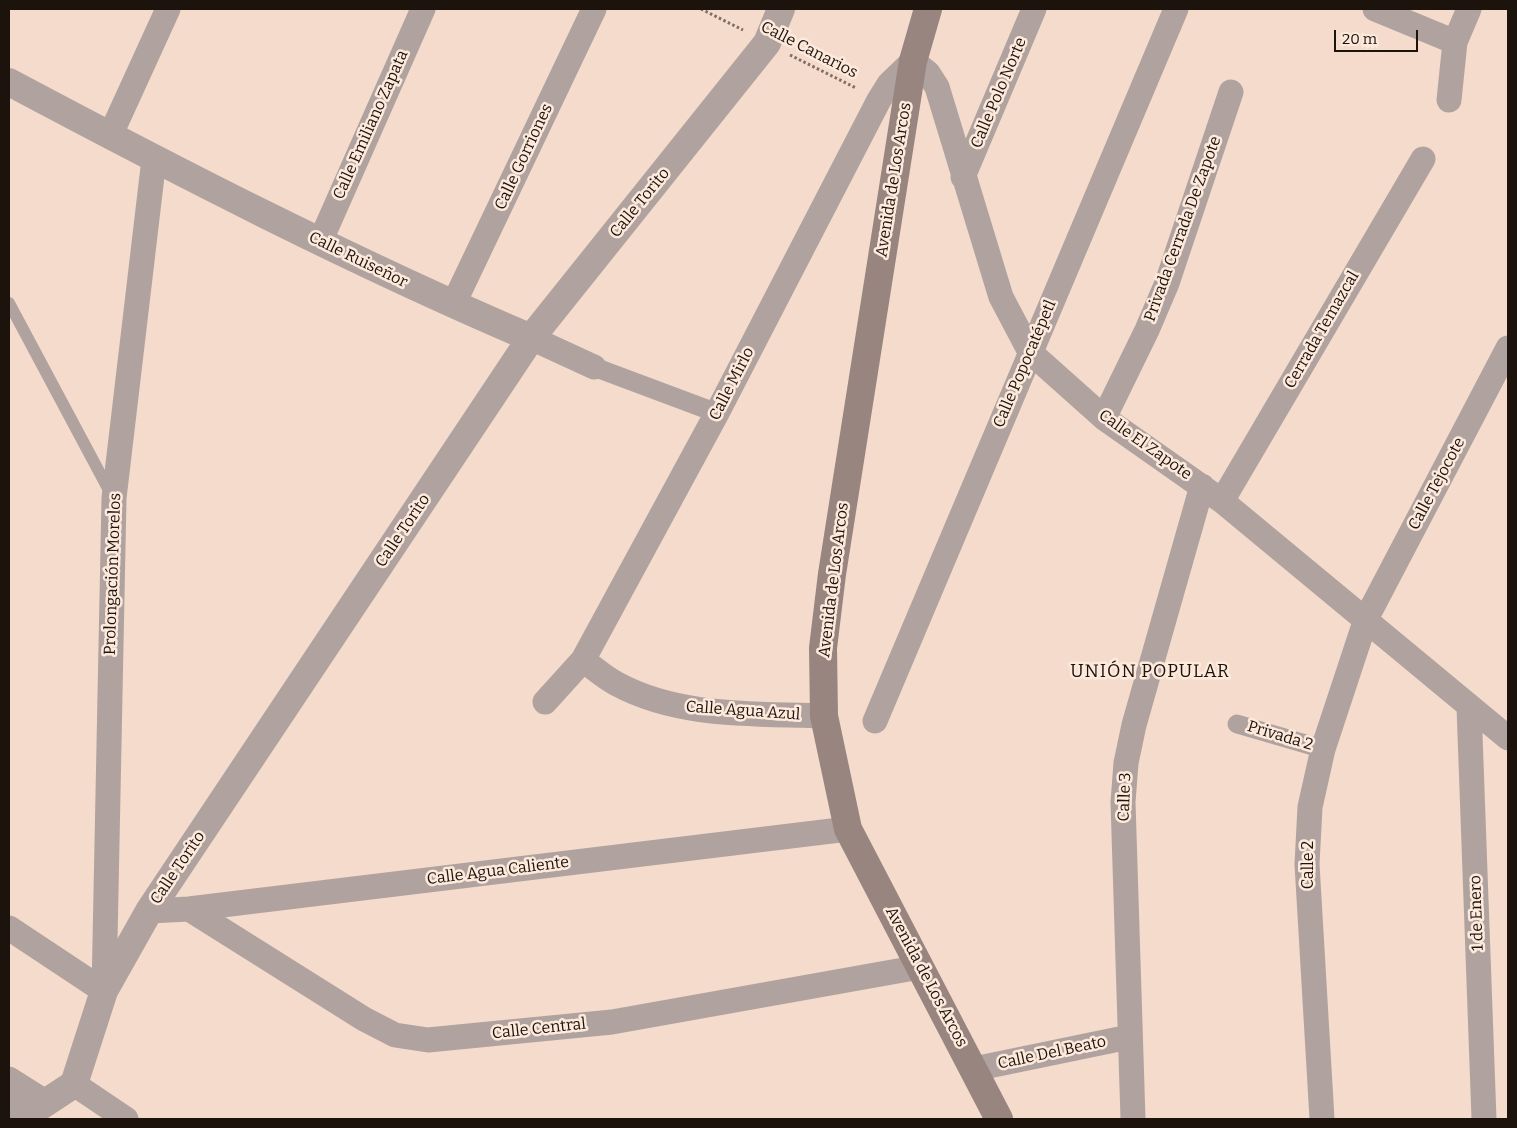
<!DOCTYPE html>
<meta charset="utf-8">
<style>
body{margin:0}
#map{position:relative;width:1517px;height:1128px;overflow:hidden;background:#f5dbcb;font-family:Bitter,serif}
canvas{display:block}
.frame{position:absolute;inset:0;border:10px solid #1c130d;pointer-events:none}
.scale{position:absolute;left:1334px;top:30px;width:84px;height:22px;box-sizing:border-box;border:2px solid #1c130d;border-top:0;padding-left:6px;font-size:15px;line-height:18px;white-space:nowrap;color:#1c130d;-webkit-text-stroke:4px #feeadc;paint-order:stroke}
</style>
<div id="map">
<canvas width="1517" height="1128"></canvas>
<div class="frame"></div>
<div class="scale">20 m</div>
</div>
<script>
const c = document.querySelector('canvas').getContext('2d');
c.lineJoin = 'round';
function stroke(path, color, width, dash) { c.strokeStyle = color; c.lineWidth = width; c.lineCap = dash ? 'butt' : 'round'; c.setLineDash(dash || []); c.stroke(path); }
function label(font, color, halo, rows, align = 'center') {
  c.font = font + ' Bitter,serif'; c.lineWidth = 5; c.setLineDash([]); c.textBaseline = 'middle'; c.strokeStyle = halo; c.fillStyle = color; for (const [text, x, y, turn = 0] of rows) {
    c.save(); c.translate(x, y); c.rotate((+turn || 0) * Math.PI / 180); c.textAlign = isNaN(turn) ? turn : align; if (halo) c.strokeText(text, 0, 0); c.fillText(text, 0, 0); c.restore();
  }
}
const path = new Path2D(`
 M 701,9 L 743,30
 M 790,55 L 856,88`);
const service = new Path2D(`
 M 9,303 L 111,494`);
const pedestrian = new Path2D(`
 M 594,367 L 717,413
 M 1237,724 L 1323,749`);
const minor = new Path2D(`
 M 1375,9 L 1455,42
 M 1449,100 L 1455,42 L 1469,9
 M 110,136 L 168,9
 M 963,177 L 1034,9
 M 320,242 L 423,9
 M 453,305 L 594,9
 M 531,338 L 594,367
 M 1104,418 L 1147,330 L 1167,283 L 1231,92
 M 1222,501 L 1423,159
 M 583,660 C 594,668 605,678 617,684 C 680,718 755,713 824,716
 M 545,702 L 583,660 L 717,413 L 879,100 L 889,84 L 913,61 L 928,73 L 937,87 L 1001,297 L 1030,352 L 1104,418 L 1222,501 L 1508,738
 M 1469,707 L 1484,1119
 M 875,721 L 1176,9
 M 189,909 L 364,1019 L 395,1035 L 428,1040 L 612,1022 L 920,967
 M 149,911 L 189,909 L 848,829
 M 9,928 L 104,991
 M 104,991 L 114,498 L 154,159
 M 974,1069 L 1129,1037
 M 9,1079 L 47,1103
 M 74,1084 L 126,1119
 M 9,1103 L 27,1116
 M 1133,1119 L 1123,802 L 1126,763 L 1134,725 L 1202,486
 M 1322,1119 L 1307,864 L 1310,807 L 1323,749 L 1366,619 L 1508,348`);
const tertiary = new Path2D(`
 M 9,82 C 180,173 353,262 531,338
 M 21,1119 L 74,1084 L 104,991 L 149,911 L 531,338 L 767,43 L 781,9`);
const secondary = new Path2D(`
 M 928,9 L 913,61 L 832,574 L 823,648 L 824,716 L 848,829 L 999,1119`);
const streetNames = [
 ["Calle Canarios",809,50,27],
 ["Calle Polo Norte",999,93,-67],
 ["Calle Emiliano Zapata",371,125,-66],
 ["Calle Gorriones",524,157,-65],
 ["Avenida de Los Arcos",894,180,-81],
 ["Calle Torito",640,203,-51],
 ["Privada Cerrada De Zapote",1183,229,-70],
 ["Calle Ruiseñor",358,260,26],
 ["Cerrada Temazcal",1322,330,-60],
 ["Calle Popocatépetl",1025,364,-67],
 ["Calle Mirlo",732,384,-63],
 ["Calle El Zapote",1145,445,35],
 ["Calle Tejocote",1437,484,-62],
 ["Calle Torito",403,531,-56],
 ["Prolongación Morelos",113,574,-88],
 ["Avenida de Los Arcos",834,580,-83],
 ["Calle Agua Azul",743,711,4],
 ["Privada 2",1280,736,17],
 ["Calle 3",1125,797,-88],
 ["Calle 2",1309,865,-90],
 ["Calle Torito",178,868,-56],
 ["Calle Agua Caliente",498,871,-7],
 ["1 de Enero",1477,913,-92],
 ["Avenida de Los Arcos",926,977,62],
 ["Calle Central",539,1029,-6],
 ["Calle Del Beato",1052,1053,-12]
];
const neighbourhoodNames = [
 ["UNIÓN POPULAR",1150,672]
];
stroke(path, '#7f6e64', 3, [2.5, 2.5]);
stroke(service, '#b0a39f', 12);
stroke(pedestrian, '#b0a39f', 19);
stroke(minor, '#b0a39f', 25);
stroke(tertiary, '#b0a39f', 28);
stroke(secondary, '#988580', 28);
label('16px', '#1c130d', '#feeadc', streetNames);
c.letterSpacing = '1px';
label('18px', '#1c130d', '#feeadc', neighbourhoodNames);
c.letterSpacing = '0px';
</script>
